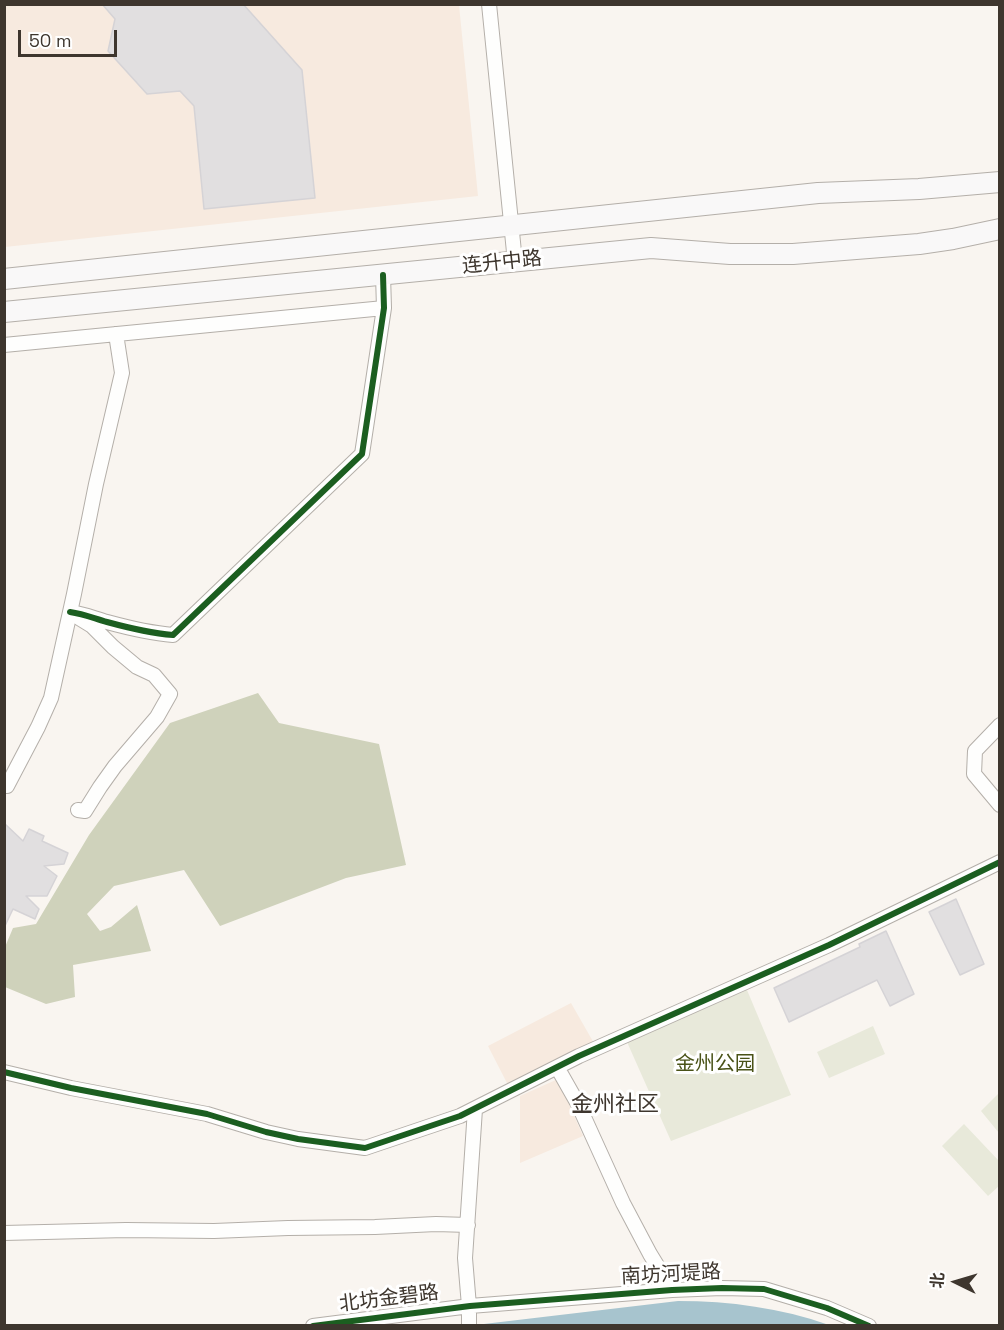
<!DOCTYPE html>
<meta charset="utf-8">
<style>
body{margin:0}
#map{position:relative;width:1004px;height:1330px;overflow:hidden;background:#f9f5f0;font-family:"Space Grotesk","Noto Sans SC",sans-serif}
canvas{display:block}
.frame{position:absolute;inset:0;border:6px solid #3e362e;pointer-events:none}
.north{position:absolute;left:926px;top:1252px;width:60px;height:60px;-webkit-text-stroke:4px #fff;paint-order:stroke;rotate:275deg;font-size:16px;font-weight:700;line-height:24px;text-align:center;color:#3e362e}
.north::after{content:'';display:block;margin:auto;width:21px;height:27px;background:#3e362e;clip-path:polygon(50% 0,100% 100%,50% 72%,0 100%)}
.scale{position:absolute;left:18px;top:30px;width:99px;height:27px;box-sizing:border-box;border:3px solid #3e362e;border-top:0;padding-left:8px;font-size:18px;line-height:21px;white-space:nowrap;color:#3e362e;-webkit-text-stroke:4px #fff;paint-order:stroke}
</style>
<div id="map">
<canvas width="1004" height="1330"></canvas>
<div class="frame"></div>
<div class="north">北</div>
<div class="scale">50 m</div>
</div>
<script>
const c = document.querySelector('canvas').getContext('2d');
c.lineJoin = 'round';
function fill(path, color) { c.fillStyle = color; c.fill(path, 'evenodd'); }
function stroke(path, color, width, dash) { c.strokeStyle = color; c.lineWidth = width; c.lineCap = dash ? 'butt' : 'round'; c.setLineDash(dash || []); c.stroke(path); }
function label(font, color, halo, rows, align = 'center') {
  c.font = font + ' "Space Grotesk","Noto Sans SC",sans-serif'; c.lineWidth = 6; c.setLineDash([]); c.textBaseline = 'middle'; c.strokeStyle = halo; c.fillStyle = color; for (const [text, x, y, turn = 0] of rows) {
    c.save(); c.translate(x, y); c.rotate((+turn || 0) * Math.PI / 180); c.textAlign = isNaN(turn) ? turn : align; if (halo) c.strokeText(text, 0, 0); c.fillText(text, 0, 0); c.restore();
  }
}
const commercial = new Path2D(`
 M 4,5 L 459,5 L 478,196 L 5,247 Z
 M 571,1003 L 595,1045 L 508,1085 L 488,1046 Z
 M 558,1079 L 583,1136 L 520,1163 L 520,1096 Z`);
const green = new Path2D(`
 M 747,990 L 791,1095 L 671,1141 L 627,1042 Z
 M 873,1026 L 885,1054 L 829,1078 L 817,1052 Z
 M 999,1093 L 999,1133 L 981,1111 Z
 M 964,1124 L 999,1161 L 999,1186 L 988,1196 L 942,1146 Z`);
const forest = new Path2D(`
 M 258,693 L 279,723 L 379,744 L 406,865 L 346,878 L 220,926 L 184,870 L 114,886 L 87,914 L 100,931 L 111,927 L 137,905 L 151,951 L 73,965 L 75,997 L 46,1004 L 5,987 L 5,947 L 13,928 L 36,924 L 89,835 L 170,723 Z`);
const water = new Path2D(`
 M 678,1301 C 730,1301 781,1308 829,1325 L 467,1326 Z`);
const building = new Path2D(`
 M 102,4 L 243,4 L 302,70 L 315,198 L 204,209 L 194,106 L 180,91 L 147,94 L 108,51 L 115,19 Z
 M 4,823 L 23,841 L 29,829 L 44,836 L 42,841 L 68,853 L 64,864 L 44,866 L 57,876 L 47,896 L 26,896 L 39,909 L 35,919 L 13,909 L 4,928 Z
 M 956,899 L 984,964 L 960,975 L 929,912 Z
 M 886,931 L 914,994 L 890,1006 L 877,980 L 789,1022 L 774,988 L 860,947 L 859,944 Z`);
const street = new Path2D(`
 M 489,4 L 515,262
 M 4,345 L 384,308
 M 70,612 C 84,614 93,618 107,622 C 129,628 150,633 173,635 L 362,454 L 384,308 L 383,275
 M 1000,725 L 975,751 L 974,774 L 1000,805
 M 4,786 L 7,786 L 38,727 L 51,698 L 74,594 L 96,484 L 122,373 L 116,334
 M 78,810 L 85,811 L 100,787 L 115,766 L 157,717 L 170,694 L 154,675 L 137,667 L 113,647 L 92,626 L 79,618
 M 557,1067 L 578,1104 L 623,1203 L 650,1254 L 672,1290
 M 4,1072 L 71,1088 L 207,1114 L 266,1132 L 298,1139 L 365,1148 L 460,1116 L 579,1056 L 829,945 L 1000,862
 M 4,1233 L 126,1230 L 214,1231 L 288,1228 L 375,1227 L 436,1224 L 468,1225
 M 313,1326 L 470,1306 L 672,1290 L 722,1288 L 764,1289 L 827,1308 L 869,1326
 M 469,1326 L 469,1306 L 465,1258 L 475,1109`);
const secondary = new Path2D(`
 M 4,279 L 818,193 L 919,189 L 1000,182
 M 4,312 L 651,248 L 730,254 L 793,254 L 919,244 L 953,239 L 1000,229`);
const cycleway = new Path2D(`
 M 70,612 C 84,614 93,618 107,622 C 129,628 150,633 173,635 L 362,454 L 384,308 L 383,275
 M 4,1072 L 71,1088 L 207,1114 L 266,1132 L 298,1139 L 365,1148 L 460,1116 L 579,1056 L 829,945 L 1000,862
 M 313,1326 L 470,1306 L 672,1290 L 722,1288 L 764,1289 L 827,1308 L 869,1326`);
const streetNames = [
 ["连升中路",502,263,-6],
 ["南坊河堤路",671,1275,-3],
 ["北坊金碧路",389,1299,-7]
];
const parkNames = [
 ["金州公园",715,1065]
];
const quarterNames = [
 ["金州社区",615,1105]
];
fill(commercial, '#f7eadf');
fill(green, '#e8e9da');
fill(forest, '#cfd2bb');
fill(water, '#a7c4ce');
fill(building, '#e1dfe0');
stroke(building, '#d5d3d6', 1.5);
stroke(street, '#b4afa9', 16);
stroke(secondary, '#b4afa9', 22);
stroke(street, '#fefefd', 14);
stroke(secondary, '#f9f8f8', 20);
stroke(cycleway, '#1b5e20', 6);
label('20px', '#3e362e', '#fff', streetNames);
label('20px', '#495217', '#fff', parkNames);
label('22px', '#3e362e', '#fff', quarterNames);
</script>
